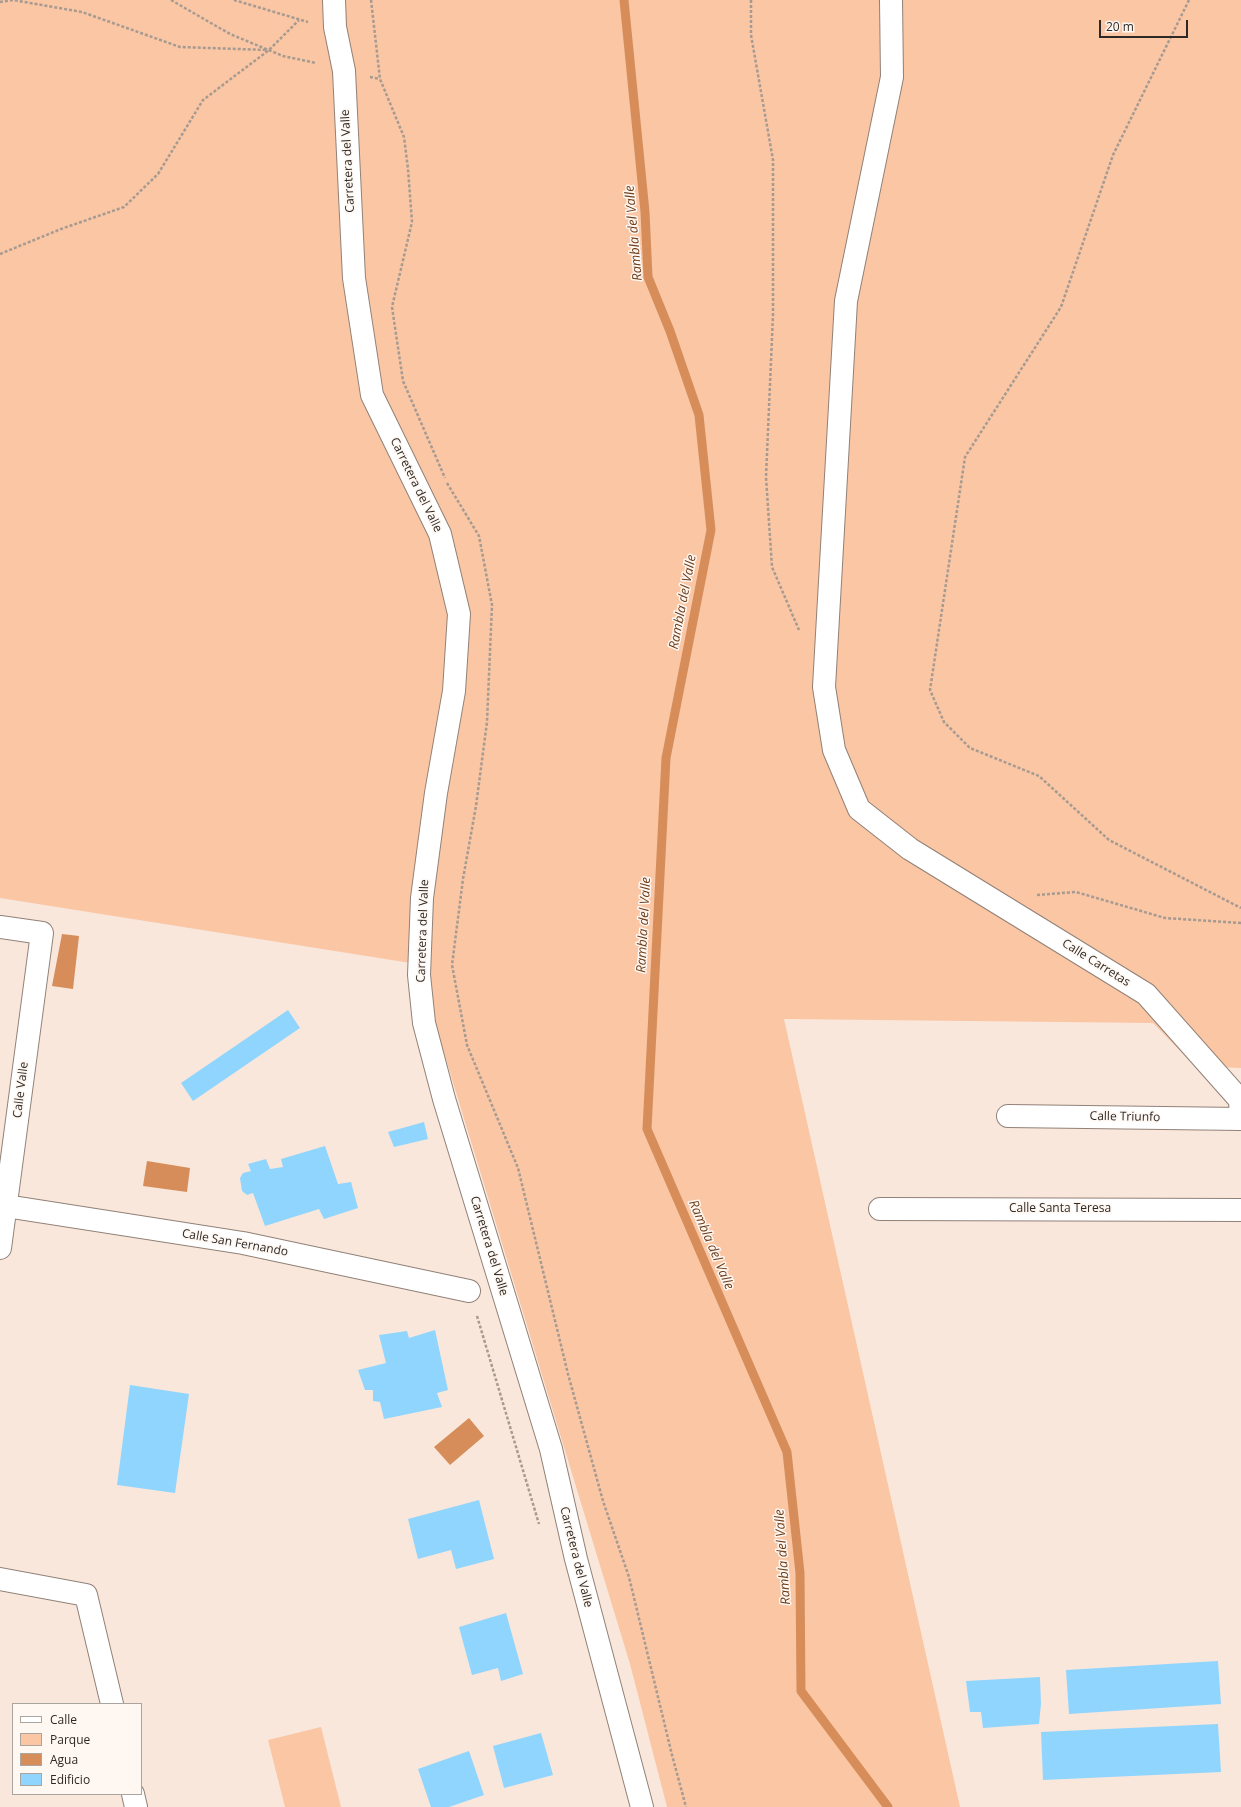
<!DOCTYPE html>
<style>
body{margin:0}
#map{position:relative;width:1241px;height:1807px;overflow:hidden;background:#f9e7dc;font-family:"Open Sans",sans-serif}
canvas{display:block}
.legend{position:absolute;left:12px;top:1703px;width:130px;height:92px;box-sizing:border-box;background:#fef7f2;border:1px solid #aba5a0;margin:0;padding:5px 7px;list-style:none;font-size:12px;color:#2f2925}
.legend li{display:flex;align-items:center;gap:8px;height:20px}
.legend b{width:20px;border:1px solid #aba5a0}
.scale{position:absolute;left:1099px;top:20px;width:89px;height:18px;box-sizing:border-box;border:2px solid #2f2925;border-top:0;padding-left:5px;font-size:12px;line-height:14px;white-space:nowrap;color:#2f2925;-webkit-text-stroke:3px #fef7f2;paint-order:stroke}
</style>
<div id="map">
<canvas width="1241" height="1807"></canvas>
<ul class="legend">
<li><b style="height:5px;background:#fff"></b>Calle</li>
<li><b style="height:11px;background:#fac6a4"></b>Parque</li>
<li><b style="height:11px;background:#d68d5a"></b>Agua</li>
<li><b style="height:11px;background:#90d5fd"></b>Edificio</li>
</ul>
<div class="scale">20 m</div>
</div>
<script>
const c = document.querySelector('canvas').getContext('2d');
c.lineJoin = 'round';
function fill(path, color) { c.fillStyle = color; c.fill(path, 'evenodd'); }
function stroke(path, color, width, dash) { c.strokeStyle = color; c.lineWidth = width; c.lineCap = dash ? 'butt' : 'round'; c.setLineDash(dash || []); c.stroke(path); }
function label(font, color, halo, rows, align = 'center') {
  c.font = font + ' "Open Sans",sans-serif'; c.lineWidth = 3; c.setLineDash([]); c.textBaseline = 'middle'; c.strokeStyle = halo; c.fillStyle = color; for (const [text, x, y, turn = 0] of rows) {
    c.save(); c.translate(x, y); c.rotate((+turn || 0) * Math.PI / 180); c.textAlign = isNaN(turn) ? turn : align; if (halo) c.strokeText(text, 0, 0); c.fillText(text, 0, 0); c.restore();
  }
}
const green = new Path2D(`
 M 0,0 L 1241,0 L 1241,1068 L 1195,1066 L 1153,1023 L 784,1019 L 960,1807 L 667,1807 L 630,1664 L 417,964 L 0,898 Z
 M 321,1727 L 341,1807 L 285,1807 L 268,1740 Z`);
const water = new Path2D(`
 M 62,934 L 79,936 L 73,989 L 52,986 Z
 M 147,1161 L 190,1168 L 187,1192 L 143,1186 Z
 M 469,1418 L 484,1436 L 450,1465 L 434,1447 Z`);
const stream = new Path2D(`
 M 624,0 L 645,212 L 648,277 L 670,331 L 699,415 L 711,530 L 666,758 L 647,1129 L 787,1452 L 800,1573 L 801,1691 L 888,1807`);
const building = new Path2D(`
 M 288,1010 L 300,1028 L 193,1101 L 181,1083 Z
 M 424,1122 L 428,1139 L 394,1147 L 388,1132 Z
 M 325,1146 L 338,1184 L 351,1182 L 358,1208 L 324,1219 L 319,1209 L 265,1226 L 253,1193 L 247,1195 L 242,1191 L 240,1178 L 243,1173 L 251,1171 L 248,1164 L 266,1159 L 270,1169 L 283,1167 L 281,1159 Z
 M 435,1330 L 448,1390 L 437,1393 L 442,1407 L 384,1419 L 380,1402 L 373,1401 L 373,1390 L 365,1390 L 358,1370 L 386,1363 L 379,1335 L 407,1331 L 409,1338 Z
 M 130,1385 L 189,1394 L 175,1493 L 117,1485 Z
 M 479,1500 L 494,1559 L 456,1569 L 451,1550 L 418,1559 L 408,1519 Z
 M 506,1613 L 523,1674 L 501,1681 L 498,1668 L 472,1675 L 459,1627 Z
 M 1218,1661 L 1221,1704 L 1069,1714 L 1066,1670 Z
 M 1040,1677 L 1041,1704 L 1039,1724 L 983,1728 L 981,1712 L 970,1712 L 966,1681 Z
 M 1218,1724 L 1221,1772 L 1043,1780 L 1041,1732 Z
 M 541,1733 L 553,1775 L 504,1788 L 493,1746 Z
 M 469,1751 L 484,1795 L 449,1807 L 431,1807 L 418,1769 Z`);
const path = new Path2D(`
 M 171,0 L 230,34 L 283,56 L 316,63
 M 234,0 L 308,22
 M 371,0 L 380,79 L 404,137 L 408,169 L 412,222 L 392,307 L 403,381 L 445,478
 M 751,0 L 751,35 L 773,160 L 773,315 L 766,477 L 772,567 L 799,630
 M 1189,0 L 1113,155 L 1061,307 L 965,457 L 930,690 L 944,722 L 970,748 L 1039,776 L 1109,840 L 1241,908
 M 0,2 L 13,0 L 82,12 L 180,47 L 268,50
 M 370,77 L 380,79
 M 0,254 L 61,229 L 124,207 L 158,174 L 203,100 L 269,50 L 299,20
 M 447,483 L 479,536 L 492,605 L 487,722 L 476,806 L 463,879 L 452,965 L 467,1045 L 518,1168 L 568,1374 L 603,1501 L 629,1577 L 672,1755 L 686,1807
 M 1037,895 L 1076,892 L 1165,918 L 1241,923
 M 477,1316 L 539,1524`);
const minor = new Path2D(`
 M 334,0 L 335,27 L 344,71 L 354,278 L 372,395 L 440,534 L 459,614 L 454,691 L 436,793 L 422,898 L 419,975 L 424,1023 L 444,1099 L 551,1449 L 576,1559 L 642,1807
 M 891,0 L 892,77 L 846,301 L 824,687 L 834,750 L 859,809 L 910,849 L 1146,994 L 1240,1100 L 1241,1118
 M 0,927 L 42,933 L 0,1248
 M 1008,1116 L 1241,1119
 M 0,1205 L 243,1243 L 469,1291
 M 880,1209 L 1241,1210
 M 0,1579 L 86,1595 L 112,1704
 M 133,1794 L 136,1807`);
const streetNames = [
 ["Carretera del Valle",348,161,-93],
 ["Carretera del Valle",416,485,64],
 ["Carretera del Valle",423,931,-88],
 ["Calle Carretas",1096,963,32],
 ["Calle Valle",21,1090,-83],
 ["Calle Triunfo",1125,1117,1],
 ["Calle Santa Teresa",1060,1209],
 ["Calle San Fernando",235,1243,10],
 ["Carretera del Valle",489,1246,73],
 ["Carretera del Valle",576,1557,76]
];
const waterNames = [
 ["Rambla del Valle",634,233,-95],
 ["Rambla del Valle",683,602,-79],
 ["Rambla del Valle",644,925,-87],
 ["Rambla del Valle",711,1245,67],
 ["Rambla del Valle",783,1557,-94]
];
fill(green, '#fac6a4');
fill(water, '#d68d5a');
stroke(stream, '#d68d5a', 9);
fill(building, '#90d5fd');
stroke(minor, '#918177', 24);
stroke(path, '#a79a91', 2.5, [3, 2]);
stroke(minor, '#fff', 22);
label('12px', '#2f2925', '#fef7f2', streetNames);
label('italic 13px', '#6e3d18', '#fef7f2', waterNames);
</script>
